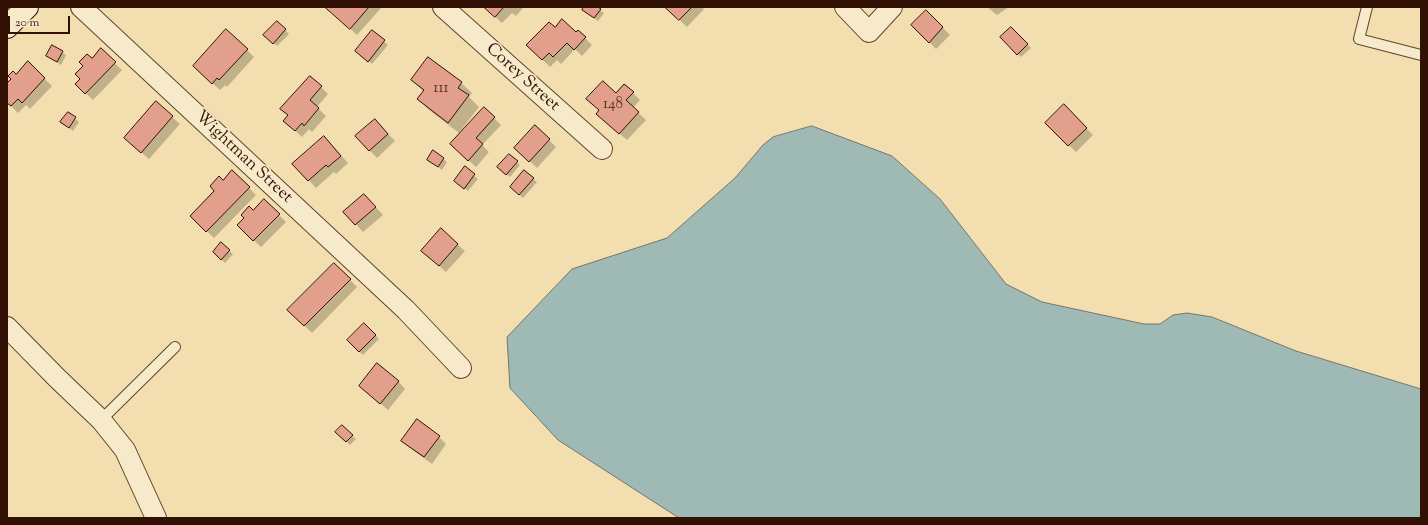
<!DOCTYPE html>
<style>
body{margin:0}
#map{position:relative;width:1428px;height:525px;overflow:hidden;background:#f2deae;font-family:"Sorts Mill Goudy",serif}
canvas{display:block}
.frame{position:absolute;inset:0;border:8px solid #311104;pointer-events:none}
.scale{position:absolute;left:8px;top:16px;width:62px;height:18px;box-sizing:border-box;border:2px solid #311104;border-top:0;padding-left:5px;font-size:12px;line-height:14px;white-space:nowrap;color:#311104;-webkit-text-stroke:3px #f7eaca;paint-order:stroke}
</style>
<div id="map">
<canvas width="1428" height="525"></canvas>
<div class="frame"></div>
<div class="scale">20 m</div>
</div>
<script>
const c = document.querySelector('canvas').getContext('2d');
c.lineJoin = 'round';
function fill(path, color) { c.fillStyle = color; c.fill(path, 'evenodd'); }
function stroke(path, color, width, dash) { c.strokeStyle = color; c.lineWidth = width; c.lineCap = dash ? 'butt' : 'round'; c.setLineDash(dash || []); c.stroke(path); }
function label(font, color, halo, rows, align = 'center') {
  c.font = font + ' "Sorts Mill Goudy",serif'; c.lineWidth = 3.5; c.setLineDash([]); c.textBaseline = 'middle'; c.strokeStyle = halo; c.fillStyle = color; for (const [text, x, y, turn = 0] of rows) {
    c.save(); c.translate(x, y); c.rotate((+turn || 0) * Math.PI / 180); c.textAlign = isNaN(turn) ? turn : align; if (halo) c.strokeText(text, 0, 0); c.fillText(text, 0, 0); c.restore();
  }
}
const water = new Path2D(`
 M 812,126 L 892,156 L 940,199 L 1006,284 L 1042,302 L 1144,324 L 1160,324 L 1173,315 L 1187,313 L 1212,317 L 1296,351 L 1421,389 L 1421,518 L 679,518 L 558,440 L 510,388 L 507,337 L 572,269 L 667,238 L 735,178 L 763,145 L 773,137 Z`);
const shadow = new Path2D(`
 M 327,7 L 382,7 L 357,35 Z
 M 484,7 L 522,7 L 523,8 L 516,16 L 512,13 L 502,23 Z
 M 585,7 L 596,7 L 604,13 L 598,21 L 583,10 Z
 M 666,7 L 702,7 L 704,9 L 687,27 Z
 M 987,7 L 1009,7 L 997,15 Z
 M 926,11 L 950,35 L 936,49 L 912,25 Z
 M 277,22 L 289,34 L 277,46 L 265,35 Z
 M 555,28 L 576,33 L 585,38 L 592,45 L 582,56 L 575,49 L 561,64 L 557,60 L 550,67 L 535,52 Z
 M 1011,28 L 1031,48 L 1021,57 L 1002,37 Z
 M 373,32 L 388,45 L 372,64 L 360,54 Z
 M 52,46 L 66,55 L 61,65 L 47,56 Z
 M 101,50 L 122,70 L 93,100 L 76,84 Z
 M 247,50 L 254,57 L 227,87 L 225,85 L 220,90 L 201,73 Z
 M 428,58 L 461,83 L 472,93 L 469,97 L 479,107 L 459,133 L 429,110 L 418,99 L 424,92 L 412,80 Z
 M 28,63 L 52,86 L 30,109 L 26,105 L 18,113 L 7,102 L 7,85 Z
 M 321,87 L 328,94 L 317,107 L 326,116 L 312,132 L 309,129 L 302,137 L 292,128 L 289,116 L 282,109 Z
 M 633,93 L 640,100 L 633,108 L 646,120 L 627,140 L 605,121 L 600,111 L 616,95 Z
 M 156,103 L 180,124 L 149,159 L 133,145 Z
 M 1064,106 L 1093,135 L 1076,152 L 1046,123 Z
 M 68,113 L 79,122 L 73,131 L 62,122 Z
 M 494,118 L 501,125 L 482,145 L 489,152 L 476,167 L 458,151 Z
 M 375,120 L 395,141 L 377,158 L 357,137 Z
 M 549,140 L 556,147 L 537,168 L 516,148 Z
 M 331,144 L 348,163 L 336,174 L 334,172 L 316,188 L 294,164 Z
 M 434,152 L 447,162 L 442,170 L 428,160 Z
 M 517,162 L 520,165 L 510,177 L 502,171 Z
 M 465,168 L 478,179 L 468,191 L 459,184 Z
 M 232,171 L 256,195 L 214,238 L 191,216 Z
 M 533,179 L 537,182 L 523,198 L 514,190 Z
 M 264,200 L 286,222 L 261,247 L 238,225 Z
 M 371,202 L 383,215 L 363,232 L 345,212 Z
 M 441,230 L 465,251 L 446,272 L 430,258 Z
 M 221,244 L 233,254 L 225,263 L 214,252 Z
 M 334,264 L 357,287 L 312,333 L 289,310 Z
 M 364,324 L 379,339 L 363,355 L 348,340 Z
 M 398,381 L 405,389 L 388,410 L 360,386 Z
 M 342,426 L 356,439 L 350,445 L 337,432 Z
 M 439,437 L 446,444 L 432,464 L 410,448 L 402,441 Z`);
const building = new Path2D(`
 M 325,7 L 369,7 L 350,29 Z
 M 484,7 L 504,7 L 495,17 Z
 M 584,7 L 598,7 L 601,9 L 594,18 L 582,10 Z
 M 665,7 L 692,7 L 679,20 Z
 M 926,10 L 943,27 L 929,43 L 911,25 Z
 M 562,19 L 576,32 L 578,30 L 586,37 L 574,50 L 567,43 L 553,57 L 549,53 L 542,60 L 526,45 L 549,22 L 555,27 Z
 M 277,21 L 286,29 L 273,44 L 263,35 Z
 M 1011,27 L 1028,44 L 1017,55 L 1000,37 Z
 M 226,29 L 248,49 L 219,80 L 217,78 L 212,84 L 193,66 Z
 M 372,30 L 385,40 L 368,62 L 355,51 Z
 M 52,45 L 63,51 L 57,62 L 46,56 Z
 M 101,48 L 116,62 L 85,94 L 75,84 L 80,79 L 75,74 L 83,66 L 79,62 L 87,54 L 92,58 Z
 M 428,57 L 462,82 L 458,88 L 469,95 L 448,123 L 417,99 L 424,90 L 411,80 Z
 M 28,61 L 45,78 L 22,103 L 18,99 L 11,106 L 7,103 L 7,83 L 11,79 L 8,76 L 13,71 L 16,74 Z
 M 310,76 L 322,86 L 310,100 L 319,108 L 304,126 L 302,123 L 295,131 L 283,121 L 288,115 L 280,109 Z
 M 603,81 L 616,93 L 624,84 L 634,92 L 626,100 L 639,112 L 619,134 L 596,114 L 599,110 L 586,99 Z
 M 156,101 L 173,116 L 141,153 L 124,138 Z
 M 1064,104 L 1087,128 L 1068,146 L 1045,123 Z
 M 484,107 L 495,117 L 476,138 L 483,144 L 468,161 L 450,144 Z
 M 68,112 L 76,117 L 69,128 L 60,122 Z
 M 375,119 L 388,134 L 369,151 L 355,136 Z
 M 535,125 L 550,139 L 529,162 L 514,148 Z
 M 324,136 L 341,156 L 328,167 L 326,165 L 308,181 L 292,164 Z
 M 433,150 L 444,158 L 438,167 L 427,160 Z
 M 509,154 L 518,161 L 506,175 L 497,167 Z
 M 465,166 L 475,174 L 464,189 L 454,181 Z
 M 232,170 L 250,187 L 206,232 L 190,216 L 214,191 L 210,186 L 219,176 L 223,180 Z
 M 524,170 L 534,178 L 519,195 L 510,187 Z
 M 364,194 L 376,207 L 355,225 L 343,212 Z
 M 264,199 L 280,214 L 253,241 L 237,225 L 244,218 L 241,215 L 249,206 L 253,210 Z
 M 441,228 L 458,244 L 439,266 L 421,251 Z
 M 221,242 L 230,250 L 221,260 L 213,252 Z
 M 334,263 L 351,279 L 304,326 L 287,310 Z
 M 364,323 L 376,335 L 359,352 L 347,340 Z
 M 377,363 L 399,381 L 380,404 L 359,386 Z
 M 417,419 L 440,436 L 424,457 L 401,441 Z
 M 342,425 L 353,435 L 346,442 L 335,432 Z`);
const service = new Path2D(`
 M 1367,7 L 1359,39 L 1421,55
 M 101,420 L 175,347`);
const minor = new Path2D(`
 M 81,7 L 406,310 L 461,368
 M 443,7 L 602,149
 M 845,7 L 869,32 L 892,7
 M 7,327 L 57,378 L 101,420 L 125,450 L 156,518`);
const secondary = new Path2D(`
 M 7,27 L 27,7`);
const numberNames = [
 ["111",441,89],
 ["148",613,105]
];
const streetNames = [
 ["Corey Street",522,78,42],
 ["Wightman Street",243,158,43]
];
fill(water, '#9fb9b5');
stroke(water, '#73766e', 1);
fill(shadow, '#0003');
fill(building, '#e19f8c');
stroke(building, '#311104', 1);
stroke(service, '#61442e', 12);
stroke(minor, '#61442e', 22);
stroke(secondary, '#311104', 24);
stroke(service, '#f7eaca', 10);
stroke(minor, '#f7eaca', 20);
stroke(secondary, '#f7eaca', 22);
label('15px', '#5d3426', null, numberNames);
label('17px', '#311104', '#f7eaca', streetNames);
</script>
